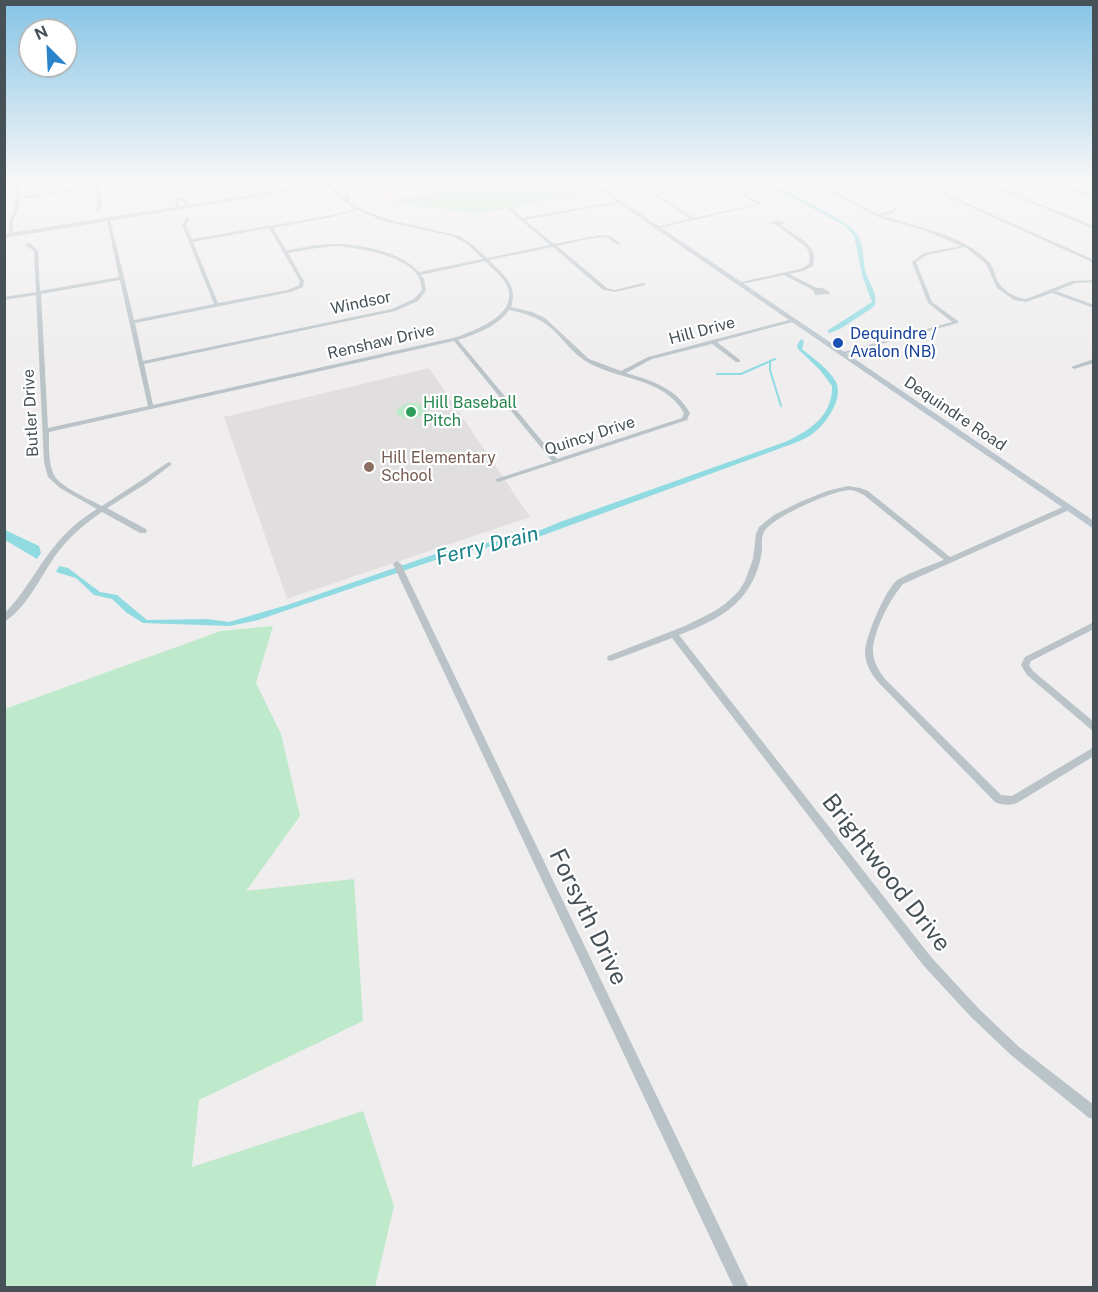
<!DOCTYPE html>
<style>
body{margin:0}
#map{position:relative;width:1098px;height:1292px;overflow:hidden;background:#efeded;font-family:"Public Sans",sans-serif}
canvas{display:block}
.frame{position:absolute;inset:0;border:6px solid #475258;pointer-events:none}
.north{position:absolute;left:18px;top:18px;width:60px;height:60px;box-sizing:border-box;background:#fff;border:2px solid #b5babc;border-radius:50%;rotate:336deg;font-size:16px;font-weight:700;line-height:24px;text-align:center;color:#475258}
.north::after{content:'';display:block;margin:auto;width:21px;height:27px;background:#2a84cc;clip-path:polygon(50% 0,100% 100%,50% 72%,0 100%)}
</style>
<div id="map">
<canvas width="1098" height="1292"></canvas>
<div class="frame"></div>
<div class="north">N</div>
</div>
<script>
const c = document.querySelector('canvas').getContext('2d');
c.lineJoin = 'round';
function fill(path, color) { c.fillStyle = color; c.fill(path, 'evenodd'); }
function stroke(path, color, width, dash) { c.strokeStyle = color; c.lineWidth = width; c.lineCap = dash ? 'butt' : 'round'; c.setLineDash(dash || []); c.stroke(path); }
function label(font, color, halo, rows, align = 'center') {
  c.font = font + ' "Public Sans",sans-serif'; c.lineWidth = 4.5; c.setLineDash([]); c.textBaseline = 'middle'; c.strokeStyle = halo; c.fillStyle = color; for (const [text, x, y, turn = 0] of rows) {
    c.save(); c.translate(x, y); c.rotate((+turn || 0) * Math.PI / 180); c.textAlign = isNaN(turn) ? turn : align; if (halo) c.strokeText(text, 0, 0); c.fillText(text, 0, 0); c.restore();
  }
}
const commercial = new Path2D(`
 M 370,183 L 491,183 L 385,201 Z`);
const education = new Path2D(`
 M 429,368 L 530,517 L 287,599 L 224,417 Z`);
const green = new Path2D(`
 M 491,183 L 578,183 L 592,193 L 477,214 L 385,201 Z
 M 408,403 C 417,403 422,403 427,411 C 417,421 406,422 396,413 L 397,409 Z
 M 273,626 L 256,683 L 281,734 L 300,816 L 246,891 L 354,879 L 363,1021 L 199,1100 L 192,1167 L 363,1111 L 394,1206 L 375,1287 L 5,1287 L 5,709 L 221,631 Z`);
const water = new Path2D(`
 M 763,183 L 769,183 C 786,191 850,221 857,234 C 864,244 863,258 865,270 C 868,282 878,293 875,305 L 872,308 L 840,329 L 830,333 L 827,331 L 872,302 L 863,278 L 854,236 L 844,225 Z
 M 801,339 L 804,341 L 802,349 C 813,358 829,369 836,382 C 844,400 825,425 811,435 C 802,441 791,444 781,448 L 530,540 L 456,553 L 258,620 L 230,626 L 143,623 L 127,613 L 112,599 L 94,595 L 76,578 L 56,572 L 59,566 L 68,568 L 100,592 L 117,595 L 147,620 L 207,619 L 229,622 L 287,605 L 447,550 L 526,536 L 560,522 L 785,442 C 809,431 833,416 832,386 L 820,370 L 798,349 L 797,345 Z
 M 5,530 L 39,546 L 41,553 L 37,559 L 5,540 Z`);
const stream = new Path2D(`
 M 770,362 L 770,370 L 781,406
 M 717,374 L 741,374 L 775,359`);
const minor = new Path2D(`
 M 16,183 L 20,183 L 19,197 L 95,186 L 94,183 L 98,183 L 102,205 L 97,213 L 95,213 L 98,205 L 95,188 L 19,199 L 19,208 L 13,221 L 13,235 L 9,236 L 9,221 L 15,208 Z
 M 221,183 L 233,183 L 180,192 L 178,191 Z
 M 325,183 L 330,183 L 346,199 L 347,198 L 335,183 L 339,183 L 351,198 L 349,202 L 370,213 L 386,219 L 460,236 L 474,246 L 487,258 L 550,245 L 508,209 L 508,207 L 510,207 L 523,218 L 619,201 L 618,203 L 525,220 L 554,244 L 599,235 L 610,236 L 620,243 L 620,245 C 614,244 612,240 607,238 C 598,235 567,244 557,246 L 607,288 L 615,290 L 643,283 L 645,284 L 645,285 L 615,292 L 603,290 L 553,247 L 489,260 C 503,275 519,285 511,307 L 532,312 L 545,318 L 589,359 L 621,371 L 648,357 L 793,319 L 796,321 L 717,342 L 740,360 L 740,362 L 736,362 L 712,344 L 652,359 L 626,373 C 653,381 676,388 690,413 L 687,420 L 498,482 L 496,481 L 496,479 L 552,461 L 454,341 L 49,432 C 49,445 48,463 54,475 C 60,487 89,499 102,506 L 142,480 L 167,463 L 169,462 L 172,464 L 147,483 L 107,508 L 146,529 L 147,531 L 146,533 L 140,533 L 102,512 C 84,524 68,538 55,556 C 41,576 26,609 4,622 L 4,614 C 26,592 38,565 58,542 C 69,529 82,518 97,509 L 60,488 L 48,477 L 44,462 L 36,295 L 4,300 L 4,297 L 36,292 L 34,251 L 26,245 L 26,243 L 30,243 L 38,251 L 40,291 L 119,277 L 107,220 L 110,219 L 134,320 L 214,304 L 182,225 L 187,217 L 190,218 L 186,225 L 192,239 L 327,216 L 355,209 L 338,197 ZM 358,210 L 383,221 L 452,236 L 467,244 L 483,259 L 419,272 C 403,252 357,243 332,244 C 317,244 301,248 286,250 L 273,228 L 327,218 ZM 269,228 L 300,281 L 299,285 L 288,290 L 218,303 L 193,242 ZM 336,246 C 360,248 411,256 420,280 C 421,283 421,287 422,290 L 414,299 L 392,309 L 143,361 L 135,323 L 291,292 L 303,287 L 304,281 L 288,253 L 317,248 ZM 485,261 C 492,269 503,276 507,286 C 519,314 478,329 457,337 L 153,405 L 144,364 L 395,311 L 418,301 L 426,291 L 424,279 L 421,275 ZM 120,280 L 148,406 L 48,428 L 41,294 ZM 509,310 C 531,314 546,321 561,338 C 568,346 575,354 584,360 C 616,381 663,376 684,413 L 682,418 L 557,459 L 458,340 C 477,334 498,326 509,310 Z
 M 675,183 L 680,183 L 685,189 L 660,195 L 694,218 L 757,204 L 723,183 L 728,183 L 762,204 L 656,229 L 656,227 L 690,219 L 655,195 L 680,188 Z
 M 812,183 L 818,183 L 826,188 L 843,183 L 851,183 L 829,189 L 878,214 L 891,211 L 896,206 L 898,206 L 893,213 L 881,215 C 916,228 961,233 988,261 C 995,268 995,279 1001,286 C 1007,293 1017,298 1026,299 L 1072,281 L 1094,280 L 1094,282 L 1075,283 L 1056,291 L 1094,305 L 1094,308 L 1052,293 L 1026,302 L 1014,300 L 997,288 L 986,264 L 965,247 L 927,255 L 916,262 L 932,302 L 958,321 L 958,323 L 840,355 L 840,353 L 952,322 L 928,303 L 912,262 L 924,253 L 961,246 L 924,230 L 880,218 Z
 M 917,183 L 923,183 L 943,193 L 968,183 L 975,183 L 947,194 L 1094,260 L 1094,263 Z
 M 983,183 L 989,183 L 1094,226 L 1094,229 Z
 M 1052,183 L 1058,183 L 1094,197 L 1094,200 Z
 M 181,197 L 185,198 L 189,208 L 187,208 L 181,199 L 179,201 L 180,209 L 177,210 L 175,200 Z
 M 776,220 L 784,222 L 784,224 L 781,225 C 796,238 819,242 813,266 L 803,271 L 789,274 L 817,288 C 821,287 827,289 830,293 L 830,294 L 815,295 L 813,290 L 784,275 L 737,285 L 737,283 L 800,269 L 809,264 C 810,257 810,253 806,247 L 778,226 L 770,223 Z
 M 1094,359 L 1094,363 L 1074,369 L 1071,367 Z
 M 848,486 L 860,488 L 868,491 L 950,557 L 1065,506 L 1069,506 L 1069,510 L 903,584 C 890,599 872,633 873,653 C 874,663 879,671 885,679 L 1001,795 L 1012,796 L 1094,747 L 1094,756 L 1017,803 C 1010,806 1002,805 995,802 L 879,683 C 872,675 866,665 865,654 C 864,639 885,591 896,581 C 904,575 933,564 944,560 L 864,495 C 859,493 855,490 850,490 C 834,490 772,517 764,532 C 761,538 762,544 762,550 C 760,567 753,584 742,597 C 726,616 702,626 679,635 L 931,957 L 979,1009 L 1019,1047 L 1094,1105 L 1094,1119 L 1089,1118 L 1011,1055 L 971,1017 L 923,965 L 672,638 L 611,661 L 608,660 L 607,658 L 608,656 L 685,626 L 713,612 L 725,604 L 738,592 L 745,581 L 753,559 L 756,534 L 759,527 L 765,522 L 774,515 L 800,502 L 827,491 Z
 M 397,561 L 401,564 L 749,1288 L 734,1288 L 393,564 Z
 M 1094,622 L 1094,629 L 1031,661 L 1029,665 L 1033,671 L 1094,722 L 1094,732 L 1027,675 L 1021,665 L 1025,657 Z`);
const secondary = new Path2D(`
 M 326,183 L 341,183 L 4,238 L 4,234 Z
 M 589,183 L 595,183 L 1094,521 L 1094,529 Z`);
const markers = [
 [838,343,6,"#1a4fb4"],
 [411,412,6,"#2e9e5b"],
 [369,467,6,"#8d6e63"]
];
const farStreetnames = [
 ["Windsor",361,303,-12],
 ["Hill Drive",702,331,-15],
 ["Renshaw Drive",381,342,-13],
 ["Butler Drive",31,413,-93],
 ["Dequindre Road",955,414,34],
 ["Quincy Drive",590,436,-18]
];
const farTransitnames = [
 ["Dequindre /",850,334],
 ["Avalon (NB)",850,352]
];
const farLeisurenames = [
 ["Hill Baseball",423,403],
 ["Pitch",423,421]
];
const farEducationnames = [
 ["Hill Elementary",381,458],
 ["School",381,476]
];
const waterNames = [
 ["Ferry Drain",487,546,-14]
];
const nearStreetnames = [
 ["Brightwood Drive",886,873,52],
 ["Forsyth Drive",588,917,64]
];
fill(commercial, '#f9f2e7');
fill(education, '#e0dede');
fill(green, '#bee9ca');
fill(water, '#90dbe2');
stroke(stream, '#90dbe2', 2);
fill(minor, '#b9c3c8');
fill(secondary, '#bac5cd');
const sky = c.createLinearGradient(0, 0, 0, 364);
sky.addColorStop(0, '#85c4e6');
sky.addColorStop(0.5, '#f8f7f7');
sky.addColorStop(1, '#f8f7f700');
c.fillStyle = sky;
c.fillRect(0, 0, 1098, 364);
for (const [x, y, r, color] of markers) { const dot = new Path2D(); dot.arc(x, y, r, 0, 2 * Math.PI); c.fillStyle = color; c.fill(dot); stroke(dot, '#fff', 2); }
label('16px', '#475258', '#fff', farStreetnames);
label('16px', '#164399', '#fff', farTransitnames, 'left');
label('16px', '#27864d', '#fff', farLeisurenames, 'left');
label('16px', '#785e54', '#fff', farEducationnames, 'left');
label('italic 21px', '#19818a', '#fff', waterNames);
label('24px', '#475258', '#fff', nearStreetnames);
</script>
